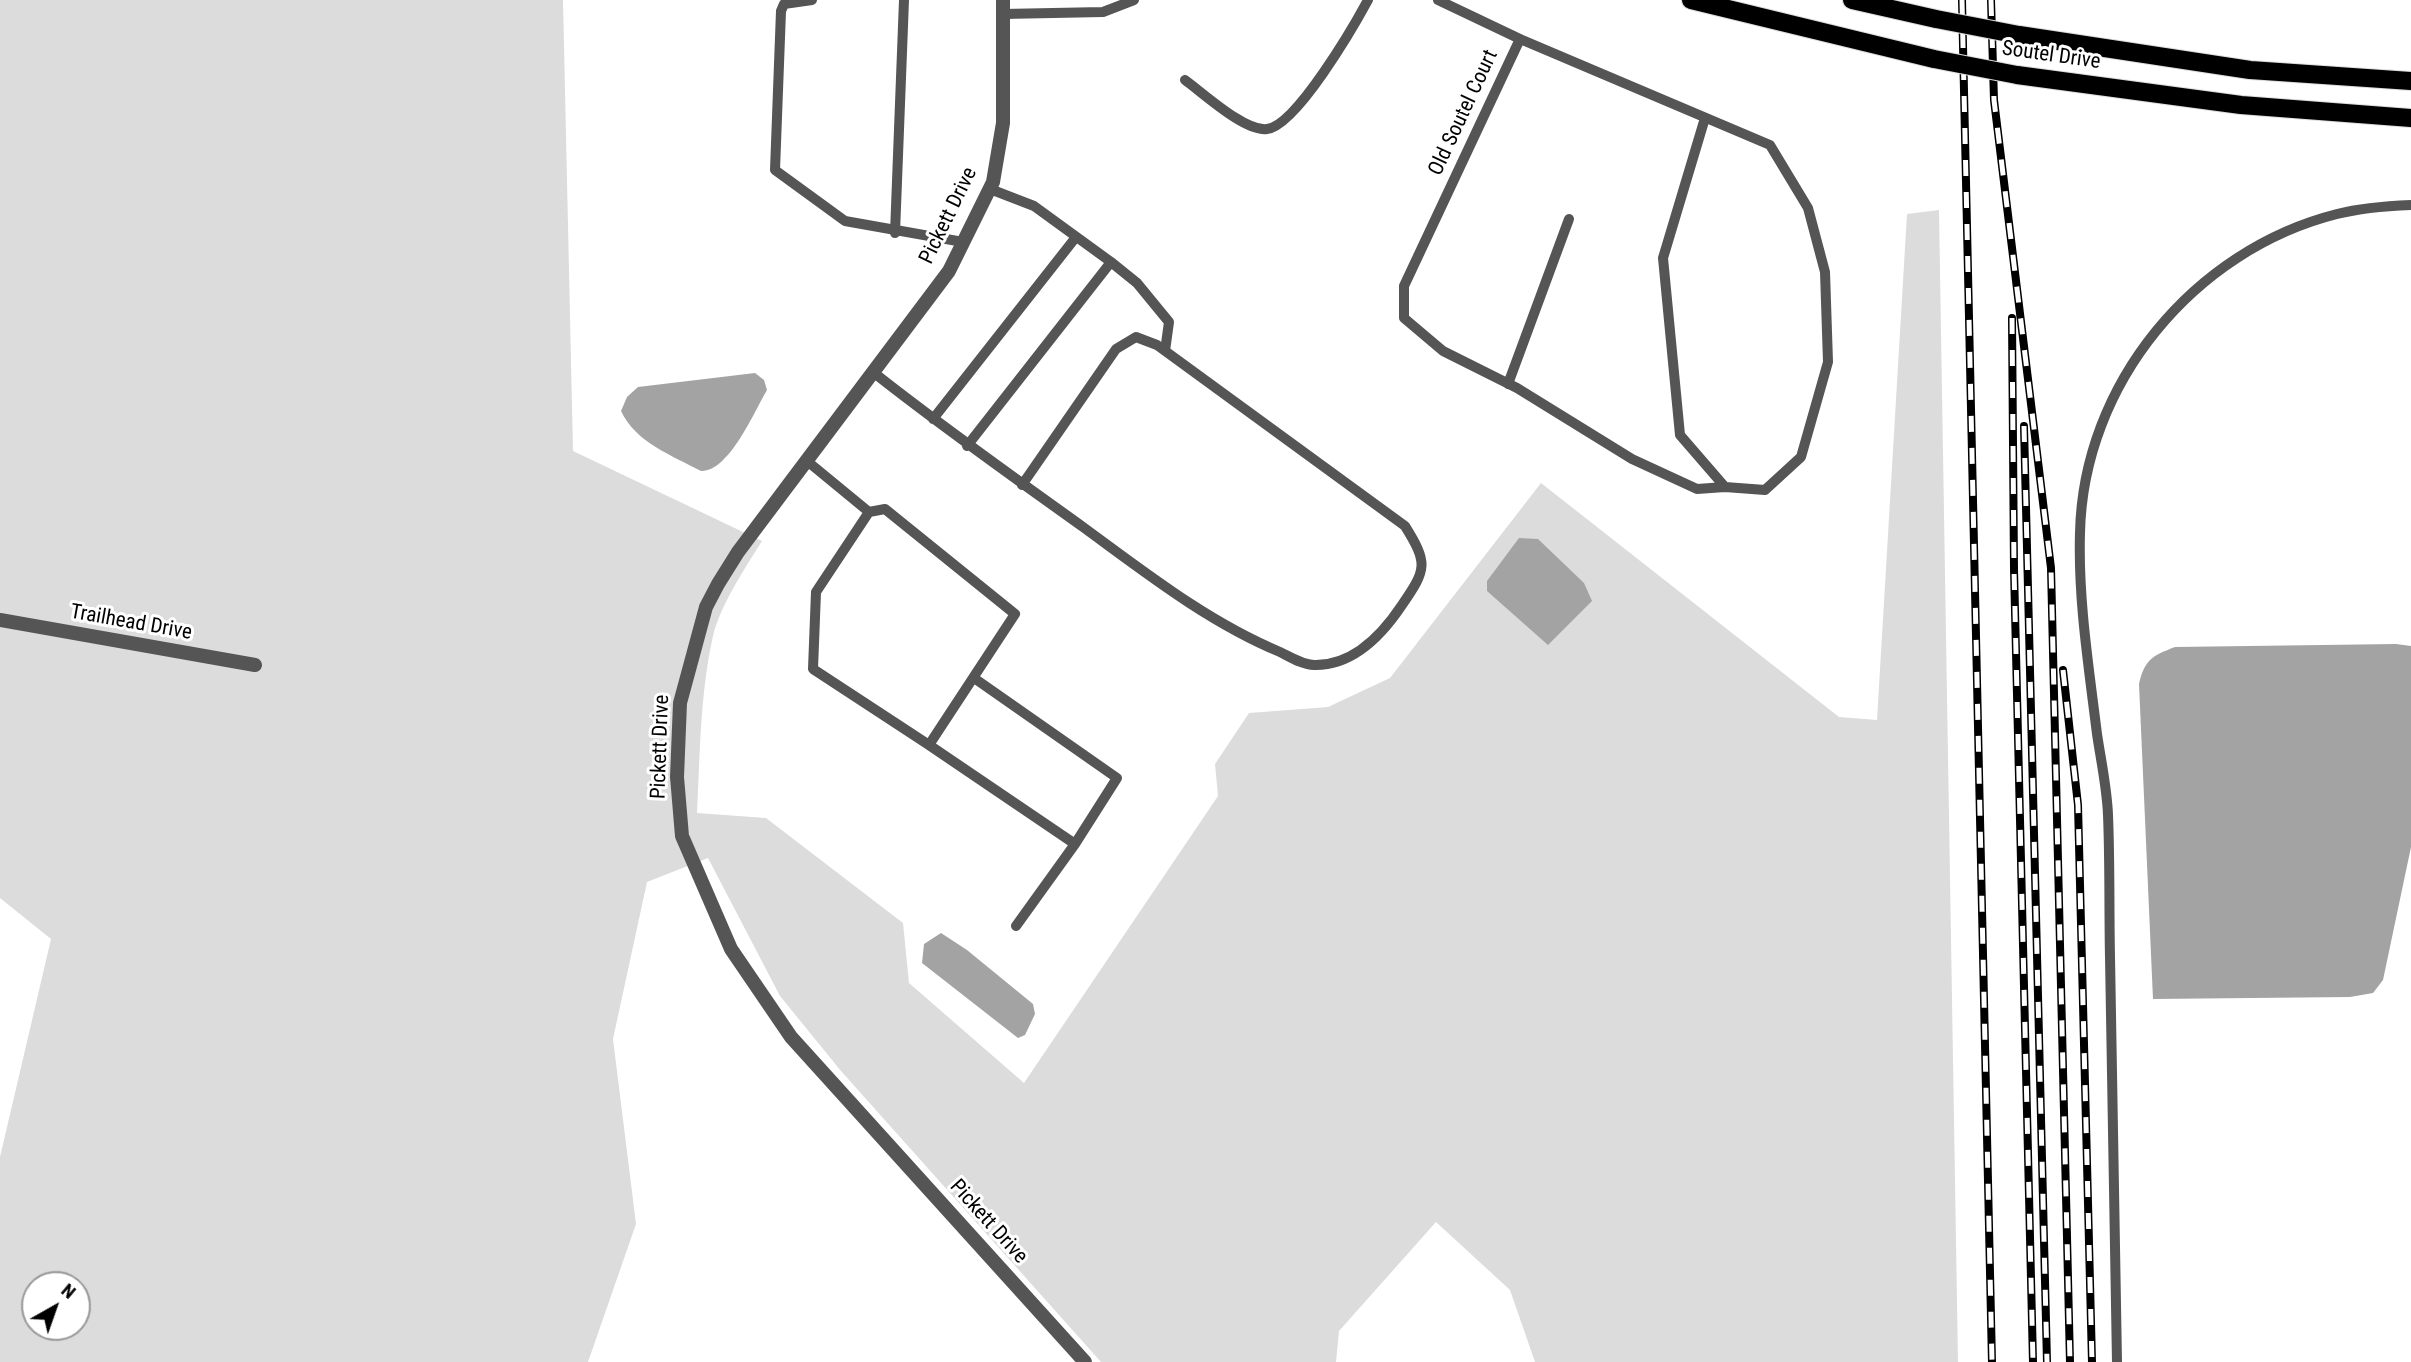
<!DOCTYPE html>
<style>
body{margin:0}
#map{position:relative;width:2411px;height:1362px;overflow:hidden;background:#fff;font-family:"Roboto Condensed",sans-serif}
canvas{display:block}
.north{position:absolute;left:21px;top:1271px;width:70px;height:70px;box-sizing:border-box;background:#fff;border:2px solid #999;border-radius:50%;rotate:40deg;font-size:19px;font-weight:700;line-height:28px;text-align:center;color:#000}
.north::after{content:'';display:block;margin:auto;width:24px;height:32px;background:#000;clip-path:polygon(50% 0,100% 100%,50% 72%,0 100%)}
</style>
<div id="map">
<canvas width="2411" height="1362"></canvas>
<div class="north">N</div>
</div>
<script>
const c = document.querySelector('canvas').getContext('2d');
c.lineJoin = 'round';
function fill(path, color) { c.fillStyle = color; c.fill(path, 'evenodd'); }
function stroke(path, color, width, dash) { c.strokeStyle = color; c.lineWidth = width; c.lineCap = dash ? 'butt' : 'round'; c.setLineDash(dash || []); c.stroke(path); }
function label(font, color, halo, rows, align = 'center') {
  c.font = font + ' "Roboto Condensed",sans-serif'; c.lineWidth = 6; c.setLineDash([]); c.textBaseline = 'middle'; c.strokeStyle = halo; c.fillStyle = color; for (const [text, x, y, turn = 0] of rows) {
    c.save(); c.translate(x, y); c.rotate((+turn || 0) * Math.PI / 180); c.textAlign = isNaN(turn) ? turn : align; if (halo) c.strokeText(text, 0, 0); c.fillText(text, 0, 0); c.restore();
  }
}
const green = new Path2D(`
 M 0,0 L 563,0 L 573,451 L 762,541 C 745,568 720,606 713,636 C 700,694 700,754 697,813 L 766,818 L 903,923 L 909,983 L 1024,1083 L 1218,796 L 1215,764 L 1249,713 L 1328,707 L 1390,678 L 1541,483 L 1839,717 L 1877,720 L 1907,214 L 1939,210 L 1958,1362 L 1535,1362 L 1510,1290 L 1436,1222 L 1339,1331 L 1336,1362 L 1101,1362 L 841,1071 L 780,996 L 708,858 L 647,882 L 613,1039 L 636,1224 L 588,1362 L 0,1362 L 0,1157 L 51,939 L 0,898 ZM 35,1285 L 77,1285 L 77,1327 L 35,1327 Z`);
const water = new Path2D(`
 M 755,373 L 764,380 L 767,390 C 754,412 729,472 701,471 C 673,456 635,442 621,411 L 627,397 L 638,387 Z
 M 1519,538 L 1538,539 L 1584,583 L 1592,601 L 1548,645 L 1487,591 L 1487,581 Z
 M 2396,644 L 2411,646 L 2411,847 L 2383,980 L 2373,993 L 2350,997 L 2153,999 L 2139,684 C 2145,659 2152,656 2175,647 Z
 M 941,933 L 967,950 L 1033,1004 L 1035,1014 L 1025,1035 L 1018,1038 L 922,963 L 924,944 Z`);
const lane = new Path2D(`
 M 812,0 L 784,4 L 781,11 L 775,170 L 845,221 L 963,242
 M 1438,0 L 1520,39 L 1404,286 L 1404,318 L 1443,351 L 1517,388 L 1632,459 L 1697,489 L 1725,487
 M 1003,14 L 1103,12 L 1134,0
 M 1520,39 L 1770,145 L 1808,208 L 1825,272 L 1828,362 L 1801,457 L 1765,490 L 1725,487 L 1680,435 L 1663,258 L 1705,118
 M 1185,80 C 1203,93 1245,132 1267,129 C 1296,126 1354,26 1368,0
 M 895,233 L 904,0
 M 1111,262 L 1137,283 L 1169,322 L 1165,351
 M 873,372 C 941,426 1012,476 1083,527 C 1146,573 1208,622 1280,652 C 1290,657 1303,665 1314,665 C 1352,666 1382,635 1402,605 C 1427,569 1428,563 1405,526 L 1157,345 L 1136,337 L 1116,349 L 1022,485
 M 1508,384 L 1569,219
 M 933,419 L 1076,237
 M 967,446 L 1111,262 L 1034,206 L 990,189
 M 807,461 L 869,512 L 816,592 L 813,669 L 929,745 L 1015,614 L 885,509 L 869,512
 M 974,678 L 1117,778 L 1075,844
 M 929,745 L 1075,844 L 1016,926
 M 2117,1362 C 2115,1227 2113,1092 2110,957 C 2109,909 2110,862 2108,815 C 2107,788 2101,761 2097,734 C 2089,668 2078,600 2080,533 C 2083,384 2194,250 2337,214 C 2361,208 2386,206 2411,205`);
const street = new Path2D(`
 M 1003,0 L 1003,123 L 993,182 L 949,271 L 738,552 L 718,584 L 706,607 L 680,703 L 677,777 L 682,836 L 731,949 L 791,1037 L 1085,1362
 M 0,620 L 255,665`);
const primary = new Path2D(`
 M 1691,0 L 1934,59
 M 1852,0 L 1936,19
 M 2019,35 L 2250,70 L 2411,81
 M 2017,75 L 2241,105 L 2411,118`);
const rail = new Path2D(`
 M 1962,0 L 1992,1362
 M 1991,0 L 1994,100 L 2051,568 L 2070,1362
 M 2012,318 L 2014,569 L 2033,1362
 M 2024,426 L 2047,1362
 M 2063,670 L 2078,805 L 2092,1362`);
const primaryBridge = new Path2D(`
 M 1936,19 L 2019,35
 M 1934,59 L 2017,75`);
const streetNames = [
 ["Soutel Drive",2051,56,8],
 ["Old Soutel Court",1464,113,-65],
 ["Pickett Drive",949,216,-64],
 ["Trailhead Drive",131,623,10],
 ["Pickett Drive",661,747,-88],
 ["Pickett Drive",988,1222,48]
];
fill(green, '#dcdcdc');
fill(water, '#a3a3a3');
stroke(primary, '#dbdbdb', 20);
stroke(lane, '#555', 10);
stroke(street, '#555', 14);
stroke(primary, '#000', 18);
stroke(rail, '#000', 8);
stroke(rail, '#fff', 5, [16]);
stroke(primaryBridge, '#dbdbdb', 20, []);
stroke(primaryBridge, '#000', 18);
label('21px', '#000', '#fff', streetNames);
</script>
